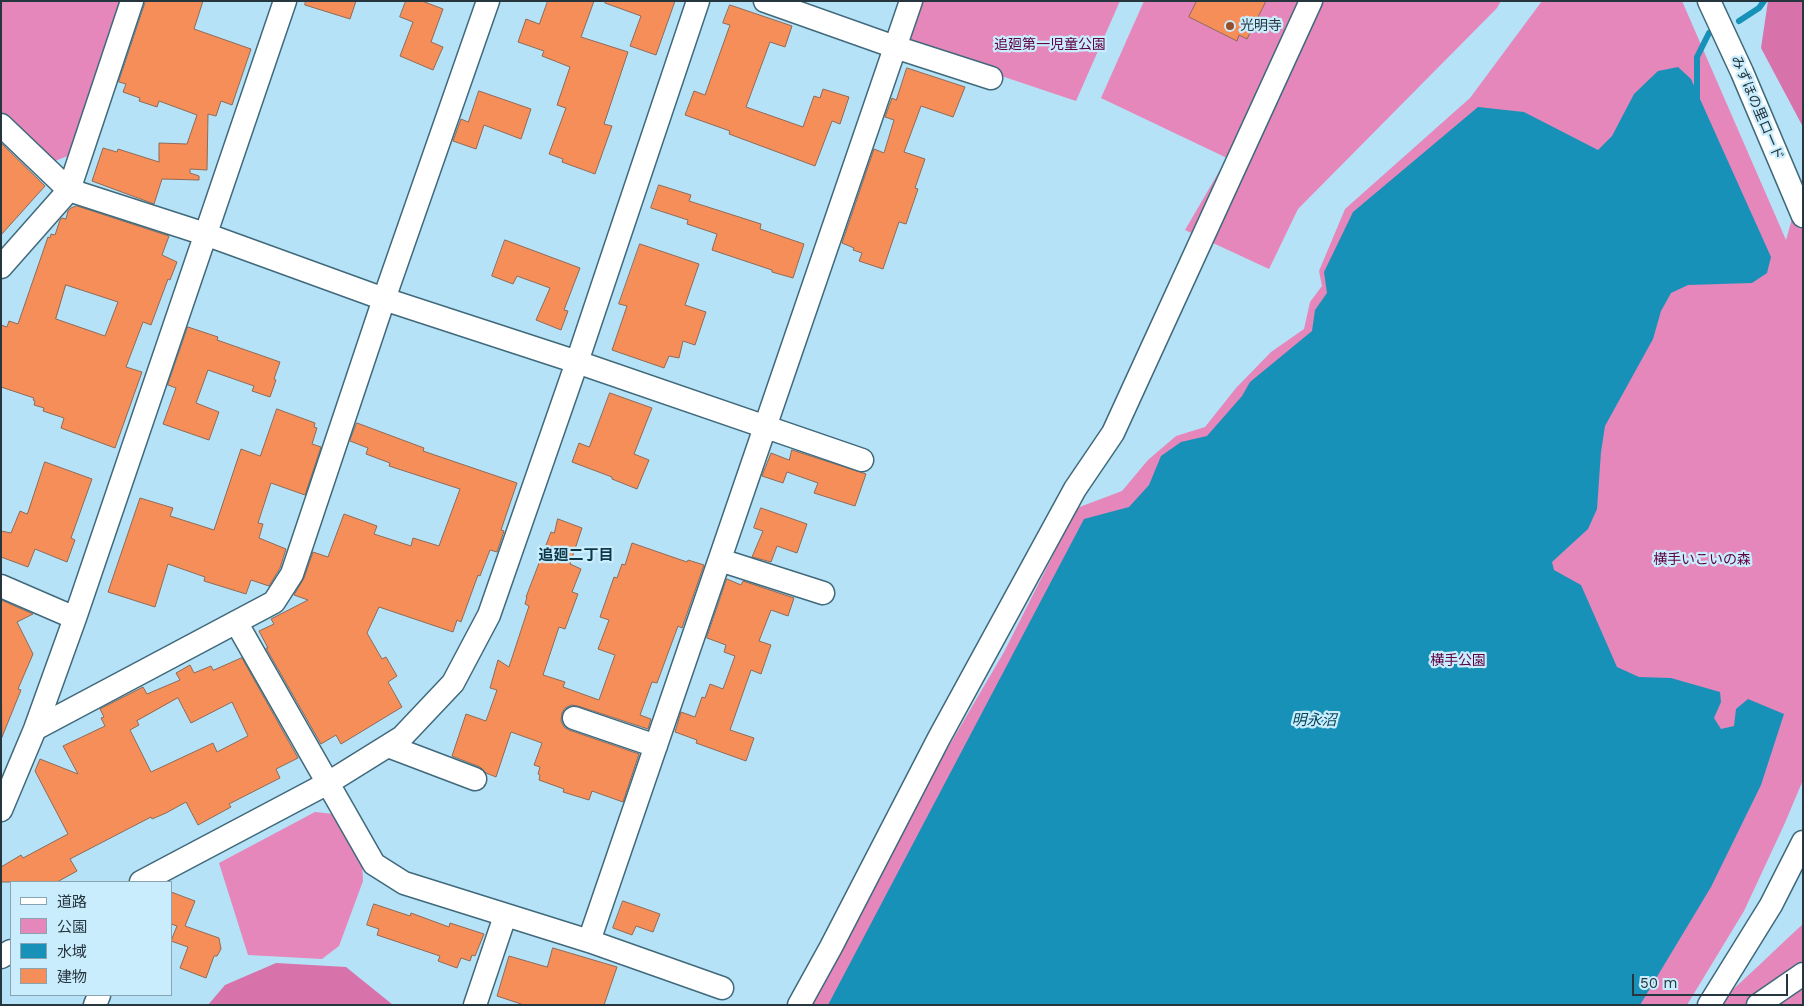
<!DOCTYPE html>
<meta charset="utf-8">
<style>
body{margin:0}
#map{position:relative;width:1804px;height:1006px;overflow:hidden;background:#b5e2f6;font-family:"Work Sans","Noto Sans JP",sans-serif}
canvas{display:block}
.frame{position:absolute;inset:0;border:2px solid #25363e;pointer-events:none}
.legend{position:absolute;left:10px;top:881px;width:162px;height:115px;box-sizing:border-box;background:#caedfe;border:1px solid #88a4b1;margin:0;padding:6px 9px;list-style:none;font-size:15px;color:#25363e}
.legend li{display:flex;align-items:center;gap:10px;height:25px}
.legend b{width:25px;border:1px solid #88a4b1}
.scale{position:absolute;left:1632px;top:974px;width:156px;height:22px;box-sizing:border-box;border:2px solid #25363e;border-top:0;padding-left:6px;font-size:15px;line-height:18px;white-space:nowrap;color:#25363e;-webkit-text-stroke:4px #caedfe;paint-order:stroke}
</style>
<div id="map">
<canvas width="1804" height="1006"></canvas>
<div class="frame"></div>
<ul class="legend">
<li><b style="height:6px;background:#fff"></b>道路</li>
<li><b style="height:14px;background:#e587ba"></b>公園</li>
<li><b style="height:14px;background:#1891b9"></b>水域</li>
<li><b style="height:14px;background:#f58e59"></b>建物</li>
</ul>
<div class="scale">50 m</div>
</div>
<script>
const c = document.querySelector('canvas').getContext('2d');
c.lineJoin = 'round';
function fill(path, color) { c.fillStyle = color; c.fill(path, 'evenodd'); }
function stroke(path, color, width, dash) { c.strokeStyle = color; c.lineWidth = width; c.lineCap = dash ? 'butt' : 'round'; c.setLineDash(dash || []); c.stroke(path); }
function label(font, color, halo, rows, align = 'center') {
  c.font = font + ' "Work Sans","Noto Sans JP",sans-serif'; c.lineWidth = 4.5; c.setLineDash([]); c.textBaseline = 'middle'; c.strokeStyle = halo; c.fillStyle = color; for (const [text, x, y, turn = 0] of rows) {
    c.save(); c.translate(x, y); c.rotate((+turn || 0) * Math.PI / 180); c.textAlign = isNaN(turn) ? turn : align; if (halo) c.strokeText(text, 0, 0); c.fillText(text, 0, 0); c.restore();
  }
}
const green = new Path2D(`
 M 1,1 L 122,1 L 70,155 L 55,161 L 1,116 Z
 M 918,1 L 1120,1 L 1076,101 L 903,43 Z
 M 1144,1 L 1501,1 L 1497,8 L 1298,209 L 1269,269 L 1185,230 L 1227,158 L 1101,98 Z
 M 1542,1 L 1682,1 L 1786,240 L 1803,180 L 1803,780 L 1784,825 L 1744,911 L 1687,1005 L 797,1005 L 1004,652 L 1077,508 L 1122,491 L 1148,460 L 1176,436 L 1205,427 L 1236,388 L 1271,352 L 1304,329 L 1310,302 L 1322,286 L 1319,271 L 1345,209 L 1470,98 Z
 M 315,812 L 334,814 L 362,861 L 363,881 L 339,946 L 322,959 L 248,955 L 219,863 Z
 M 1803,924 L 1803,1005 L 1715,1005 C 1746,979 1773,951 1803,924 Z`);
const forest = new Path2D(`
 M 1768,1 L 1803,1 L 1803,127 L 1761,48 Z
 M 276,963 L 346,967 L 393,1005 L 208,1005 L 225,985 Z`);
const water = new Path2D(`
 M 1678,67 L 1691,79 L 1771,257 L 1767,273 L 1752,283 L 1688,285 L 1671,293 L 1661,311 L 1653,339 L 1605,426 L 1601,452 L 1597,509 L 1588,529 L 1552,562 L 1554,570 L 1581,585 L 1617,667 L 1639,677 L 1671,678 L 1720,692 L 1721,702 L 1714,718 L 1721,729 L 1734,726 L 1736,709 L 1748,699 L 1784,714 L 1761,785 L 1711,887 L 1640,1005 L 828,1005 L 1084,519 L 1129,507 L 1149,485 L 1161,456 L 1181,442 L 1207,436 L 1242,396 L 1250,382 L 1312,331 L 1315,310 L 1327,293 L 1324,272 L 1353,212 L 1478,107 L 1524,112 L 1598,150 L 1612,136 L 1634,94 L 1658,71 Z`);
const stream = new Path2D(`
 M 1739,21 L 1759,8 L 1764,1
 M 1697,99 L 1697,57 L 1709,33`);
const building = new Path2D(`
 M 146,1 L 203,1 L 194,29 L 251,49 L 232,105 L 221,101 L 216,116 L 208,114 L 207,170 L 190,169 L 190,173 L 199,176 L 199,180 L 162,179 L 154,204 L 92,181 L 103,148 L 117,152 L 118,149 L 159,162 L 159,143 L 187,144 L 197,115 L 159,101 L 157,107 L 139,101 L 140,98 L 123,92 L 126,84 L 119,82 Z
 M 306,1 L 356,1 L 350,19 L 305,5 Z
 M 406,1 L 422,1 L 443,9 L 431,42 L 443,47 L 433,70 L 400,56 L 413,22 L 400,17 Z
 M 548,1 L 594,1 L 581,37 L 628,52 L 604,124 L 612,126 L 595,174 L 562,162 L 563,159 L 549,154 L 566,108 L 557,105 L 570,67 L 542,56 L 544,51 L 518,42 L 526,19 L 539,24 Z
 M 606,1 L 675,1 L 656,55 L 630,46 L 641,16 L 605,3 Z
 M 1197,1 L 1266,1 L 1247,39 L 1239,35 L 1237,41 L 1189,17 Z
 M 730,5 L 792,26 L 785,47 L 770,42 L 746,107 L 803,127 L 814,96 L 820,98 L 823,89 L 849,97 L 840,124 L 832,121 L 815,166 L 729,134 L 730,131 L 685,115 L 694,91 L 705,95 L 730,25 L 723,23 Z
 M 907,68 L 965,87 L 953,117 L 921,106 L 904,152 L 925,159 L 915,188 L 918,189 L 906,224 L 899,222 L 883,269 L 859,261 L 862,253 L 853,250 L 854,248 L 842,243 L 874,149 L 884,153 L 894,120 L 885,117 L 892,98 L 896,100 Z
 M 479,91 L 531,109 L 521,139 L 484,125 L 476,149 L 453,141 L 461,119 L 468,122 Z
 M 1,143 L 45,186 L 1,235 Z
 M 659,185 L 691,195 L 689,201 L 761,224 L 760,229 L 804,244 L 793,278 L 772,272 L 772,270 L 712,250 L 717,234 L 687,224 L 688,220 L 651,208 Z
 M 77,206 L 169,236 L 162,255 L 177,262 L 170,280 L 168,279 L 151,325 L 143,322 L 126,367 L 142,372 L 115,448 L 61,428 L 64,418 L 43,411 L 44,408 L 34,405 L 35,401 L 33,400 L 34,398 L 1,387 L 1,325 L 7,327 L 9,321 L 18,324 L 48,237 L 50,238 L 51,234 L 55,235 L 60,220 L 62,218 L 66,219 L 68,211 L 71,208 ZM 66,285 L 118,302 L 105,336 L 56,319 Z
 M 505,240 L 580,268 L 564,310 L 568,311 L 561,330 L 536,320 L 550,288 L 517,276 L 513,284 L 492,276 Z
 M 640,244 L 699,264 L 685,305 L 706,312 L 695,345 L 683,341 L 679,358 L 669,356 L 664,368 L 612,350 L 627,306 L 619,304 Z
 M 188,327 L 218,337 L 217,340 L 280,362 L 274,379 L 276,380 L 270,397 L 252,391 L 254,386 L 208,370 L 196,403 L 219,412 L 209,440 L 163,424 L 176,388 L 168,385 Z
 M 610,393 L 652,408 L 634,454 L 649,460 L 637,489 L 612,479 L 612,477 L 572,462 L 579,443 L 589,447 Z
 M 277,409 L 315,423 L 314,427 L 317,428 L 312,444 L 321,447 L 305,495 L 271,483 L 258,523 L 263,524 L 259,538 L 286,549 L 280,568 L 269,586 L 251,580 L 246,594 L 204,581 L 205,577 L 168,564 L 155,607 L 108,592 L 140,498 L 173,508 L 170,516 L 214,530 L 241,449 L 260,456 Z
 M 357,423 L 424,448 L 423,451 L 517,483 L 501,530 L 504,531 L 497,552 L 490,550 L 480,576 L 478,575 L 461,622 L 457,620 L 453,632 L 379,607 L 367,633 L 382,659 L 386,657 L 397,676 L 388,682 L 402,707 L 341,744 L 336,735 L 321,744 L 266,648 L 268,648 L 259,631 L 274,624 L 271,619 L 308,600 L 294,595 L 304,578 L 313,552 L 328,557 L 344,514 L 377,526 L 374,534 L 411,546 L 413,538 L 439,546 L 460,489 L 389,466 L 390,463 L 366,454 L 368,448 L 350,441 Z
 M 792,450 L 866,474 L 855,506 L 814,493 L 818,483 L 787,472 L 783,483 L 762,476 L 771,453 L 789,460 Z
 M 45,462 L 92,479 L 71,538 L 75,540 L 67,562 L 35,549 L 28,567 L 1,557 L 1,531 L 11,533 L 20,511 L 27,514 Z
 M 761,508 L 807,524 L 797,553 L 777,546 L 771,562 L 752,557 L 763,531 L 754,528 Z
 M 558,519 L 582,528 L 570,564 L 581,569 L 572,592 L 578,594 L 565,629 L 559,627 L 543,675 L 565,682 L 563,687 L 599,700 L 615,655 L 598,649 L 609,620 L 600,617 L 614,577 L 617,578 L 622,564 L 625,565 L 632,543 L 687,562 L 688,560 L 704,565 L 682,628 L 678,626 L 657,683 L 652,682 L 640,715 L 651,719 L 648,729 L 578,706 L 571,705 L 565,708 L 562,713 L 561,721 L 564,727 L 569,730 L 639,754 L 623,802 L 592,791 L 589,800 L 563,792 L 564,789 L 539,780 L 540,775 L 538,774 L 540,767 L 534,765 L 542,743 L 511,732 L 496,777 L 486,773 L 480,767 L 452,756 L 466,714 L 486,721 L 497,690 L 490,688 L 498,660 L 509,667 L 529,606 L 525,604 L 527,597 L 526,597 L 551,532 L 554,533 Z
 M 727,579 L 741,585 L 743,581 L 794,598 L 788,616 L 771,610 L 759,641 L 771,645 L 761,674 L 751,670 L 730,730 L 754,738 L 746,761 L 696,743 L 697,740 L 675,732 L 681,712 L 695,717 L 702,697 L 705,698 L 710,684 L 723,689 L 735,656 L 724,652 L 726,645 L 707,638 Z
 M 1,600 L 33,614 L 17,622 L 33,654 L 18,689 L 21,690 L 2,737 Z
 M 242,658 L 298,758 L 276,769 L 280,778 L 229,804 L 231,807 L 198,825 L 186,802 L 166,813 L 152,819 L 151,817 L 70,859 L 77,871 L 57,882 L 1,882 L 1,867 L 21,855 L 23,858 L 68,834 L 35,771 L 40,759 L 78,774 L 63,746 L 105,726 L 101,718 L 104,717 L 100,709 L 143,687 L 147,694 L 180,680 L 176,673 L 190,665 L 194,673 L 211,666 L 213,670 ZM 178,698 L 191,723 L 232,702 L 248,736 L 217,752 L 213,743 L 151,772 L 130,730 L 139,725 L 137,721 Z
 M 171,892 L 195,901 L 185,926 L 219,938 L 221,949 L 217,956 L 214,956 L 206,978 L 180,968 L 188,947 L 171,941 L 177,926 L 171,924 Z
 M 623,901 L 660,914 L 653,932 L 636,926 L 632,935 L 613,928 Z
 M 374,904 L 410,916 L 411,913 L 449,927 L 450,923 L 484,934 L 475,956 L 472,955 L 470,961 L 461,958 L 457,968 L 438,961 L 440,956 L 377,935 L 379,929 L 367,925 Z
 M 553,948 L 617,967 L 604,1005 L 524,1005 L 497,996 L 509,956 L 547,967 Z`);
const minor = new Path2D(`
 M 765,1 L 895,47 L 991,78
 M 1709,1 L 1742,72 L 1803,216
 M 1,125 L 69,190 L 205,234 L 384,299 L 577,362 L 862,460
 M 1,267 L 69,190 L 132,1
 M 720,560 L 823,593
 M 1,586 L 75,618
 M 236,622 L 374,864 L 404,883 L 589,941 L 722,988
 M 574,718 L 656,746
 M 35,729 L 274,602 L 292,574 L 384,299 L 488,1
 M 388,746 L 475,779
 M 1,810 L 35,729 L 75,618 L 285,1
 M 141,882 L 328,783 L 402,737 L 453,683 L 489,615 L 577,362 L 698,1
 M 589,941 L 911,1
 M 1,957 L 11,951
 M 95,1005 L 99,995
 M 475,1005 L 505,916
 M 799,1005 L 831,947 L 939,738 L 1075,489 L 1113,433 L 1311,1
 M 1709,1005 L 1771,905 L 1803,842
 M 1758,1005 L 1803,974`);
const markers = [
 [1230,26,5,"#964f29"]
];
const poiNames = [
 ["光明寺",1240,26]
];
const parkNames = [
 ["追廻第一児童公園",1050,45],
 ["横手いこいの森",1702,560],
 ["横手公園",1458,661]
];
const streetNames = [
 ["みずほの里ロード",1757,108,67]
];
const neighbourhoodNames = [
 ["追廻二丁目",576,556]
];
const waterNames = [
 ["明永沼",1314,721]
];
fill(green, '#e587ba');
fill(forest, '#d772aa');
fill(water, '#1891b9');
stroke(stream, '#1891b9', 6);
fill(building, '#f58e59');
stroke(building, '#8e6a58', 1);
stroke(minor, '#40697b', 25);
stroke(minor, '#fff', 22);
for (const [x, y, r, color] of markers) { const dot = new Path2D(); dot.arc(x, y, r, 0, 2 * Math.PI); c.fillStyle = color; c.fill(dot); stroke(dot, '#caedfe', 2); }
label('14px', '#25363e', '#caedfe', poiNames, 'left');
label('14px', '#5f0040', '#caedfe', parkNames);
label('14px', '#25363e', '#caedfe', streetNames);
label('bold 15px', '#0b3747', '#caedfe', neighbourhoodNames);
label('italic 15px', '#014358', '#caedfe', waterNames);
</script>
